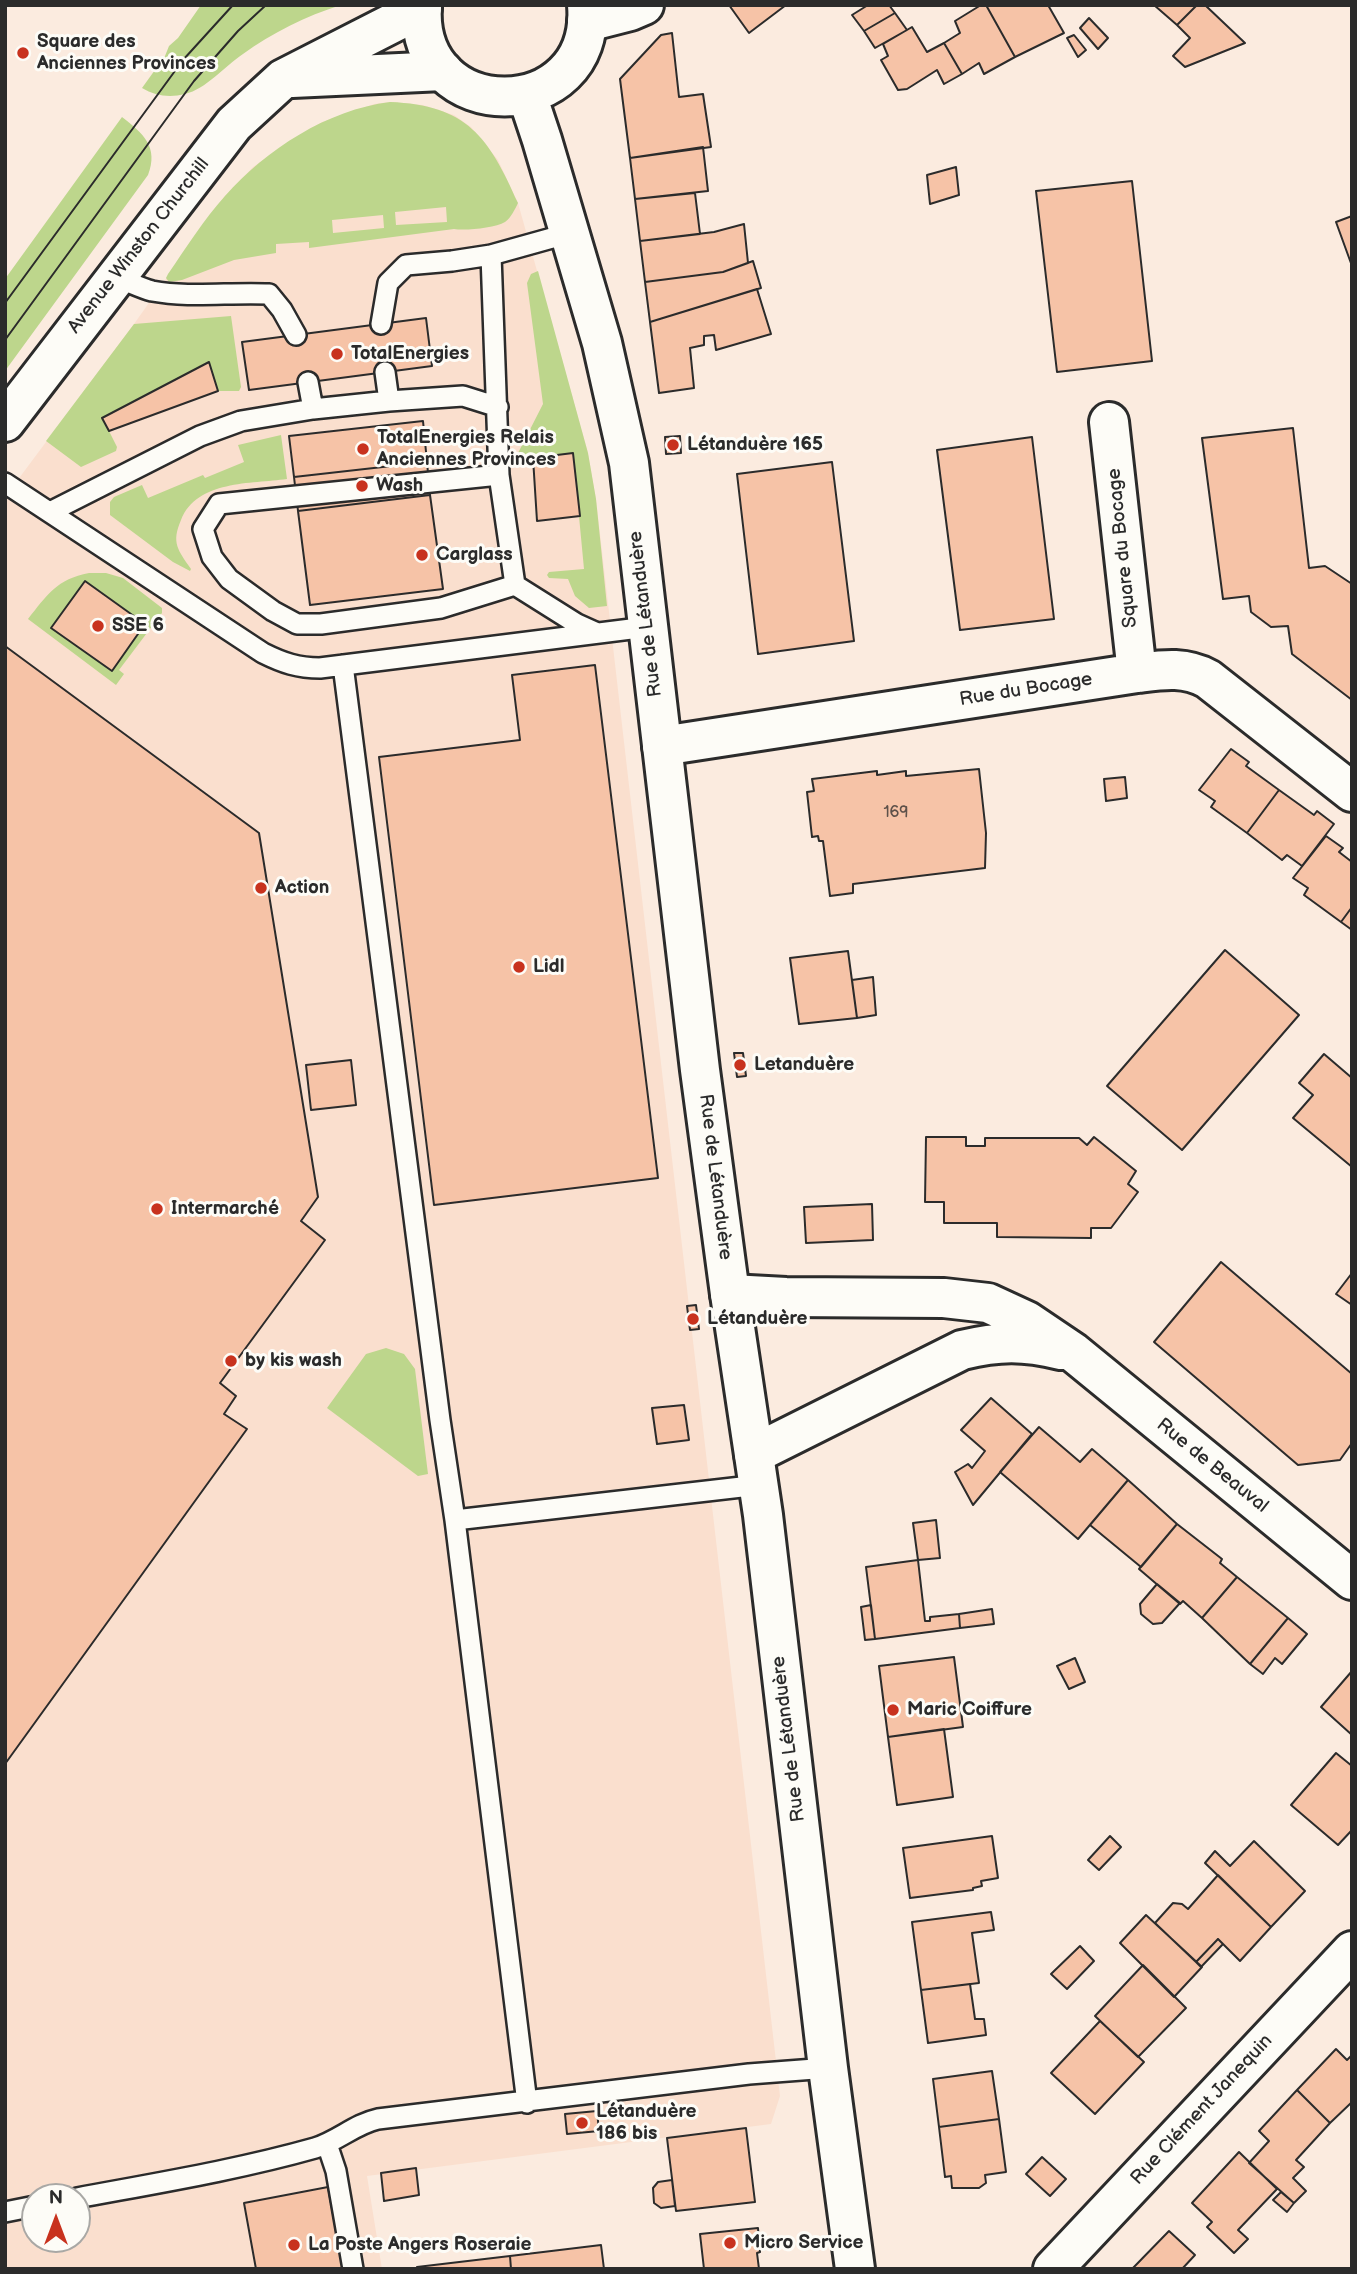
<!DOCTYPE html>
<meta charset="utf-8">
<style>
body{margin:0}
#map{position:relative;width:1357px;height:2274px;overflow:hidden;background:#fbebdf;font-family:"Balsamiq Sans",sans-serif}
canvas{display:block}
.frame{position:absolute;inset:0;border:7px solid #2b2b2b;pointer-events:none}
.north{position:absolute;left:21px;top:2183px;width:70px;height:70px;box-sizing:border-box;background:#fdfcf7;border:2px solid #a9a8a5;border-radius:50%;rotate:0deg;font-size:19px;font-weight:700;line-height:28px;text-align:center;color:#2b2b2b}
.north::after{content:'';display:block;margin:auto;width:24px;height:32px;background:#c8321e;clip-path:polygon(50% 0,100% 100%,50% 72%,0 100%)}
</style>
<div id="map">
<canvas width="1357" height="2274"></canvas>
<div class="frame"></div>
<div class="north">N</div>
</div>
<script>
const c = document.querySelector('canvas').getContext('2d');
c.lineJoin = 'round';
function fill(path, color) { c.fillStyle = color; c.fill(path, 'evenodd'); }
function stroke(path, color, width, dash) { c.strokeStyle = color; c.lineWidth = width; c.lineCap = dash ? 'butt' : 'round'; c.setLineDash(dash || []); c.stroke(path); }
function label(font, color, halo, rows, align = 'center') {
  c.font = font + ' "Balsamiq Sans",sans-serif'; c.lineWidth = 6; c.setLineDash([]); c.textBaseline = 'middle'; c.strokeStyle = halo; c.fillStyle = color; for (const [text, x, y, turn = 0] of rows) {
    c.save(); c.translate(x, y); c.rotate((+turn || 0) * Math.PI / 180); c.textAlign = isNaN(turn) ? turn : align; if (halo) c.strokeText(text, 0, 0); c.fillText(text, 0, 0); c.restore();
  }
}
const built = new Path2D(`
 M 390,102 L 423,105 L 454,115 L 471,127 L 498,160 L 518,203 L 588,453 L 596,499 L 780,2096 L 771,2124 L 367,2176 L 382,2269 L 5,2269 L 5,497 L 134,324 L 224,197 L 253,167 L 287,143 L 322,122 L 374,104 ZM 35,2197 L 77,2197 L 77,2239 L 35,2239 Z`);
const green = new Path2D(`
 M 201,5 L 341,5 C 306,16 272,33 243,54 C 224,67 206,89 185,94 C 170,98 155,96 142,88 L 165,56 L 169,46 L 178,38 Z
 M 390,102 C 467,105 489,137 518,203 C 515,209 511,218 505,222 C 495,228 465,231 454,229 L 309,248 L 309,242 L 276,244 L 276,253 L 234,260 L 182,280 L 169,282 L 166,278 L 168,274 C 186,248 204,219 225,196 C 267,149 327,110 390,102 ZM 446,207 L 447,222 L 396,225 L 395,212 ZM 383,215 L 384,228 L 333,233 L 332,220 Z
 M 122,117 C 143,133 159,147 148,175 L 5,371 L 5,279 Z
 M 538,271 L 588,453 L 596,499 L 607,606 L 589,608 L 575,596 L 568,579 L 549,578 L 547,575 L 549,572 L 584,569 L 573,453 L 518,460 L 516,457 L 543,404 L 527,283 L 531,274 Z
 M 231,316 L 241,387 L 239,391 L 218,391 L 103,419 L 117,447 L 116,451 L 81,467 L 46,441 L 134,324 Z
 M 281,435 L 287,479 C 251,484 197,480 181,520 C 171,543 178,550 191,569 L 190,571 L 173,562 L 110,515 L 110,502 L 114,497 L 142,485 L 148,498 L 203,475 L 205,478 L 244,462 L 238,445 Z
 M 89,573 L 106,573 L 123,578 L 162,608 L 162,613 L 119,670 L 124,674 L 116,685 L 28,619 C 47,595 57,579 89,573 ZM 85,582 L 145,625 L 112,671 L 52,628 Z
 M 386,1348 L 404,1354 L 415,1369 L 428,1474 L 418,1476 L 327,1408 L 366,1354 Z`);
const building = new Path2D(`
 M 729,5 L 786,5 L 749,33 Z
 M 868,5 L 889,5 L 895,13 L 864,31 L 852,15 Z
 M 981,5 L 986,5 L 1015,57 L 984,74 L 979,63 L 962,74 L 944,43 L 960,33 L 955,21 Z
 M 986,5 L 1048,5 L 1064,33 L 1015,57 Z
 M 1154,5 L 1197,5 L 1177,25 Z
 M 1197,5 L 1205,5 L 1245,43 L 1185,67 L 1173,56 L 1190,38 L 1177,25 Z
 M 895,13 L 907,30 L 875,48 L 864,31 Z
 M 1089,18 L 1108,38 L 1098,49 L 1080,28 Z
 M 912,27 L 927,52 L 944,43 L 962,74 L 944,84 L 937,70 L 907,89 L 898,90 L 881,60 L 888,56 L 883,44 Z
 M 672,33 L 679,97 L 703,94 L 711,147 L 630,158 L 620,79 L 661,35 Z
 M 1074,35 L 1086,50 L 1078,57 L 1067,38 Z
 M 703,147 L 708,191 L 635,199 L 630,158 Z
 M 956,167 L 959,195 L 930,204 L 927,175 Z
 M 1132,181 L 1152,361 L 1057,372 L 1036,191 Z
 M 695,193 L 700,234 L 640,241 L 635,199 Z
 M 1352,216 L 1352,266 L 1336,222 Z
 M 744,224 L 748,263 L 723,272 L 645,282 L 640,241 L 714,232 Z
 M 753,261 L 761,288 L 650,322 L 645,282 L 723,272 Z
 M 757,289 L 771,334 L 716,350 L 714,335 L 704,336 L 704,345 L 690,348 L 694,388 L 659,393 L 650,322 Z
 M 426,318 L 432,366 L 249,390 L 242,342 Z
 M 209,362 L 218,391 L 109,431 L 102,418 Z
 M 423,421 L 427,462 L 294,477 L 289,436 Z
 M 1293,428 L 1309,568 L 1325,566 L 1352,584 L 1352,700 L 1292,654 L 1288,626 L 1271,627 L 1251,612 L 1249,596 L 1223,599 L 1202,438 Z
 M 680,436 L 681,453 L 666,454 L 665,437 Z
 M 1032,437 L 1054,619 L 960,630 L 937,450 Z
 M 573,453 L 580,516 L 537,521 L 533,458 Z
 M 427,462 L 430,495 L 298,511 L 294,477 Z
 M 832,462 L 854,641 L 758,654 L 737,474 Z
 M 430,495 L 443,589 L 310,605 L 298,511 Z
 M 85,581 L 145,624 L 112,671 L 51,628 Z
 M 5,646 L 259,833 L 318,1197 L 301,1221 L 325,1240 L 220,1383 L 236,1396 L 224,1414 L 247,1429 L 5,1764 Z
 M 595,665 L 658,1178 L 434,1205 L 379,757 L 520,740 L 512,675 Z
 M 1231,749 L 1249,762 L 1246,766 L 1279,790 L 1247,833 L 1211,807 L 1215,801 L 1199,790 Z
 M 979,769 L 986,833 L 985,868 L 853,884 L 853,893 L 830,896 L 823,841 L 819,841 L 818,836 L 812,837 L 807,792 L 814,791 L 812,779 L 877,771 L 877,775 L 906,771 L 906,776 Z
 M 1125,777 L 1127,798 L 1106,801 L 1104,779 Z
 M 1279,790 L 1314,815 L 1317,811 L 1334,824 L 1302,866 L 1287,855 L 1282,860 L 1247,833 Z
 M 1326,836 L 1343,848 L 1339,852 L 1352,862 L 1352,907 L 1341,922 L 1304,895 L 1308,888 L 1293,878 Z
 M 1352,907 L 1352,930 L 1341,922 Z
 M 1225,950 L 1299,1015 L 1182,1150 L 1107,1086 Z
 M 848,951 L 857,1018 L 799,1024 L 790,958 Z
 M 873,977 L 876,1015 L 857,1018 L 852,980 Z
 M 734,1053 L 743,1053 L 746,1076 L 737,1077 Z
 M 1324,1054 L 1352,1078 L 1352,1167 L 1293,1118 L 1313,1095 L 1299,1083 Z
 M 351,1060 L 356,1105 L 311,1110 L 306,1065 Z
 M 926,1137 L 966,1137 L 966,1146 L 985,1146 L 985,1138 L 1079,1138 L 1087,1145 L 1094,1137 L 1136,1171 L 1128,1184 L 1138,1192 L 1111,1228 L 1091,1228 L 1091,1238 L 997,1237 L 997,1223 L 944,1223 L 944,1202 L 925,1202 Z
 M 872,1204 L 873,1240 L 806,1243 L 804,1207 Z
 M 1221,1262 L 1352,1374 L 1352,1443 L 1340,1460 L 1298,1465 L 1154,1342 Z
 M 1352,1273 L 1352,1305 L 1336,1294 Z
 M 696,1305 L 699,1329 L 690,1330 L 687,1306 Z
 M 991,1398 L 1032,1434 L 973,1505 L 955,1472 L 968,1464 L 972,1468 L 985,1451 L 961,1430 Z
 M 684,1405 L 689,1440 L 657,1444 L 652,1408 Z
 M 1039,1427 L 1080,1462 L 1092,1449 L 1128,1480 L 1078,1539 L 1000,1472 Z
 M 1128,1480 L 1177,1524 L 1141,1567 L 1090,1525 Z
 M 936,1520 L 940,1558 L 918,1560 L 913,1523 Z
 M 1177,1524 L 1222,1559 L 1220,1563 L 1237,1577 L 1202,1618 L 1183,1601 L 1180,1604 L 1139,1569 Z
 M 918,1560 L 925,1621 L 930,1621 L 930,1617 L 959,1614 L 960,1628 L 875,1639 L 866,1567 Z
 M 1237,1577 L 1288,1618 L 1250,1664 L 1202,1618 Z
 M 1157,1584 L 1180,1603 L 1162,1623 L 1153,1624 L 1141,1614 L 1140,1604 Z
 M 871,1605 L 875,1639 L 865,1640 L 861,1607 Z
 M 992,1609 L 994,1624 L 960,1628 L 959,1614 Z
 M 1288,1618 L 1307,1634 L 1282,1664 L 1275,1658 L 1263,1674 L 1250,1664 Z
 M 954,1657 L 963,1727 L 888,1737 L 879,1666 Z
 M 1075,1658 L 1085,1682 L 1069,1689 L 1057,1666 Z
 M 1352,1671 L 1352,1735 L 1321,1707 Z
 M 944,1729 L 953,1797 L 897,1805 L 888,1737 Z
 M 1336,1753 L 1352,1766 L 1352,1830 L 1338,1845 L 1291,1805 Z
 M 992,1836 L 998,1878 L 981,1881 L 982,1886 L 973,1888 L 973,1890 L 910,1898 L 903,1848 Z
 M 1110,1836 L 1121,1847 L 1099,1870 L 1088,1860 Z
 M 1254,1841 L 1305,1891 L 1271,1927 L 1205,1863 L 1215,1851 L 1230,1866 Z
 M 1218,1875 L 1271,1927 L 1240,1961 L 1218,1939 L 1196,1962 L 1155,1923 L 1173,1903 L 1182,1904 L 1188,1909 Z
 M 991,1912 L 994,1930 L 972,1933 L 979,1983 L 921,1990 L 912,1922 Z
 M 1146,1915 L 1202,1967 L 1174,1997 L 1120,1943 Z
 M 1218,1939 L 1223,1944 L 1201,1967 L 1196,1962 Z
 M 1080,1946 L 1094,1961 L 1067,1989 L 1051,1974 Z
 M 1143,1965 L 1186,2008 L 1138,2057 L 1095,2016 Z
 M 970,1984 L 975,2019 L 984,2019 L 986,2035 L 928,2043 L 921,1990 Z
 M 1100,2021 L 1144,2062 L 1095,2114 L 1051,2073 Z
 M 1336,2049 L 1347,2060 L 1352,2055 L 1352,2102 L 1330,2123 L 1297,2090 Z
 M 992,2071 L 999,2119 L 939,2127 L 933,2079 Z
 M 1297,2090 L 1330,2123 L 1296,2160 L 1304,2167 L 1293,2178 L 1306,2191 L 1294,2203 L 1249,2163 L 1269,2141 L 1259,2131 Z
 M 597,2111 L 599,2131 L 567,2134 L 565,2114 Z
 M 999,2119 L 1006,2172 L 985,2175 L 986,2183 L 979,2188 L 952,2188 L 951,2176 L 945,2177 L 939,2127 Z
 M 746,2128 L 755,2202 L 676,2211 L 667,2138 Z
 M 1239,2152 L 1277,2189 L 1238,2230 L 1248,2239 L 1234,2253 L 1207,2227 L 1212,2222 L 1192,2203 Z
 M 1042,2157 L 1066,2179 L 1050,2196 L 1026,2174 Z
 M 416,2168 L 419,2195 L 384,2201 L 381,2173 Z
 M 672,2180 L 675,2206 L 661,2208 L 654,2203 L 653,2188 L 658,2182 Z
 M 328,2187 L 343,2269 L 256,2269 L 244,2203 Z
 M 1281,2192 L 1294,2203 L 1287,2212 L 1273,2200 Z
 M 758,2228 L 760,2252 L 757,2253 L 759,2269 L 704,2269 L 700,2234 Z
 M 1169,2231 L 1195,2255 L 1182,2269 L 1132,2269 Z
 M 601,2245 L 604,2269 L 511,2269 L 510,2256 Z
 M 510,2256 L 511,2269 L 417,2269 L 417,2267 Z`);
const lane = new Path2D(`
 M 570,233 L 491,255 L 499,475 L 515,585 L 577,624 L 597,633
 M 115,277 C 127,281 140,288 152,291 C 190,298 230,292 269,294 L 282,310 L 296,335
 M 381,324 L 388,283 L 406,265 L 452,261 L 491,255
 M 385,372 L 389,401 L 463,396 L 498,407
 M 308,382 L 313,409 L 389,401
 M 499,475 L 219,504 L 203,529 L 212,557 L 229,579 L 273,611 L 297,624 L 321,624 L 441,608 L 515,585
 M 5,483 L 263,653 C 283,663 298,668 320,668 L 647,627
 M 50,512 L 200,436 L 241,421 L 313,409
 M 343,665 L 440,1420 L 455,1520 L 527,2103
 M 455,1520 L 759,1485
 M 327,2144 L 336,2171 L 353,2269
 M 77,2198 C 157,2183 237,2170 315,2148 C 338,2141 355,2124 378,2119 L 749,2074 L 828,2068
 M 5,2212 L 35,2206`);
const street = new Path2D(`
 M 587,22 L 630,11 L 644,5
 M 292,78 L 443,71
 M 5,422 L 234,124 L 283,79 L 422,8
 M 1109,422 L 1137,673
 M 662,746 L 1137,673 C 1162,670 1184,666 1208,679 L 1352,792
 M 730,1294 L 786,1297 L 944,1298 L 988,1303 L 1027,1321 L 1073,1352 L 1352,1580
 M 754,1454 L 962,1350 C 999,1341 1024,1341 1061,1350
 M 1053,2269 L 1352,1951`);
const secondary = new Path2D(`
 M 422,5 C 413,128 597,126 587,5
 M 527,95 L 542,140 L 602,343 L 629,463 L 700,1070 L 730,1294 L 763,1515 L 828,2068 L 855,2269`);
const tram = new Path2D(`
 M 5,303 L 183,60 L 233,5
 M 5,340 L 194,81 L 238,31 L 266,5`);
const markers = [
 [23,53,7,"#c8321e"],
 [337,354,7,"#c8321e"],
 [673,445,7,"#c8321e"],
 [363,449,7,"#c8321e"],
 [362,486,7,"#c8321e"],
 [422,555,7,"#c8321e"],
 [98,626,7,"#c8321e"],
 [261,888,7,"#c8321e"],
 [519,967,7,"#c8321e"],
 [740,1065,7,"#c8321e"],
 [157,1209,7,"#c8321e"],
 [693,1319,7,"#c8321e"],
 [231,1361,7,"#c8321e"],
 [893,1710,7,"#c8321e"],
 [582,2123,7,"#c8321e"],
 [730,2243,7,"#c8321e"],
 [294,2245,7,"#c8321e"]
];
const numberNames = [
 ["169",896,813]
];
const poiNames = [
 ["Square des",37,42],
 ["Anciennes Provinces",37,64],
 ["TotalEnergies",351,354],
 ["TotalEnergies Relais",377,438],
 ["Anciennes Provinces",377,460],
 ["Létanduère 165",687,445],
 ["Wash",376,486],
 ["Carglass",436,555],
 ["SSE 6",112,626],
 ["Action",275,888],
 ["Lidl",533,967],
 ["Letanduère",754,1065],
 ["Intermarché",171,1209],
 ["Létanduère",707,1319],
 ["by kis wash",245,1361],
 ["Maric Coiffure",907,1710],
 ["Létanduère",596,2112],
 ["186 bis",596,2134],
 ["Micro Service",744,2243],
 ["La Poste Angers Roseraie",308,2245]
];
const streetNames = [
 ["Avenue Winston Churchill",139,246,-52],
 ["Square du Bocage",1123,548,-96],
 ["Rue de Létanduère",646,614,-97],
 ["Rue du Bocage",1026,690,-9],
 ["Rue de Létanduère",715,1177,83],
 ["Rue de Beauval",1212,1466,39],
 ["Rue de Létanduère",789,1739,-97],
 ["Rue Clément Janequin",1202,2110,-47]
];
fill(built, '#fadfce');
fill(green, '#bdd68c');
fill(building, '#f6c3a7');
stroke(building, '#2b2b2b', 2);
stroke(lane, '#2b2b2b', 24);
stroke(street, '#2b2b2b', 44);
stroke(secondary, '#2b2b2b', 44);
stroke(lane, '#fdfcf7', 19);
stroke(street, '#fdfcf7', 38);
stroke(secondary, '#fdfcf7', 38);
stroke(tram, '#2b2b2b', 2);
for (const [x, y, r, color] of markers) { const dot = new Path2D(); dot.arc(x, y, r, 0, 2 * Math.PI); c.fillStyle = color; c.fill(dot); stroke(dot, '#fdfcf7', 2.5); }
label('16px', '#5e514a', null, numberNames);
label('bold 19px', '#2b2b2b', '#fdfcf7', poiNames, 'left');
label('19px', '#2b2b2b', '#fdfcf7', streetNames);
</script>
